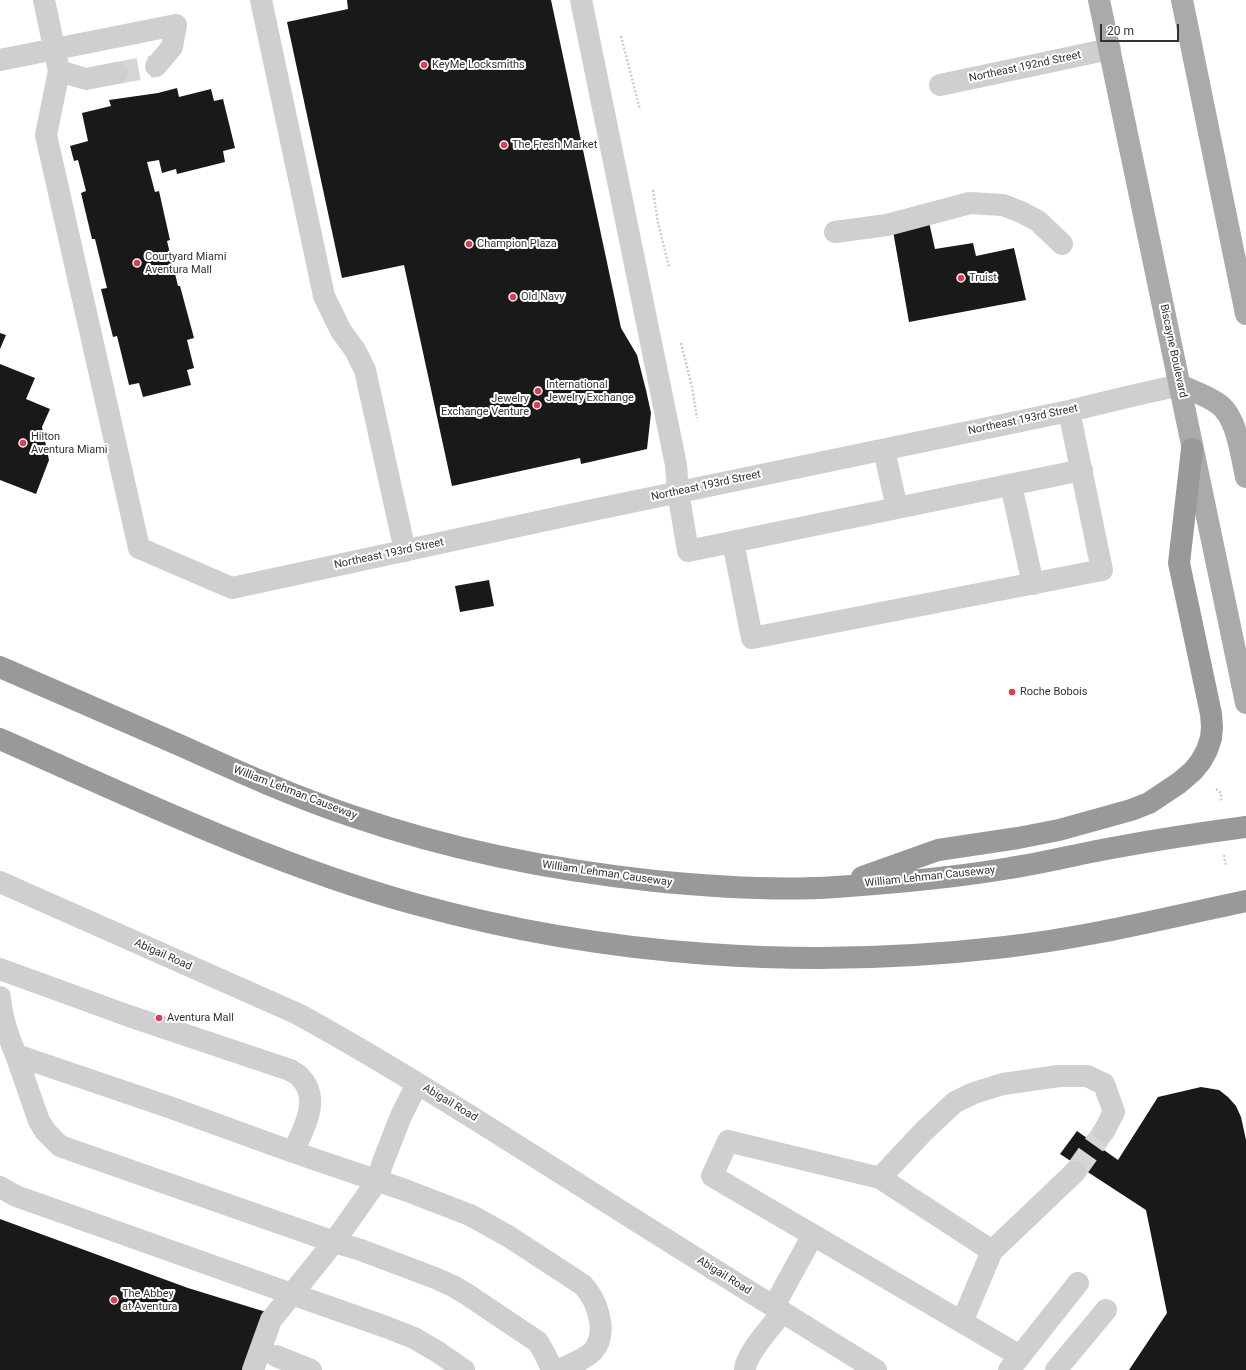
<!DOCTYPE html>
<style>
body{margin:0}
#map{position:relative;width:1246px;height:1370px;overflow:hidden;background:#fff;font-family:Roboto,sans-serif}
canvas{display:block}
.scale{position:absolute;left:1100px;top:24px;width:79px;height:18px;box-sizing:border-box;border:2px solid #323232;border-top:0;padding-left:5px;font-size:12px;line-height:14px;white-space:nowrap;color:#323232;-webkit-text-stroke:3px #fff;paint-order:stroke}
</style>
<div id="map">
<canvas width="1246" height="1370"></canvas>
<div class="scale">20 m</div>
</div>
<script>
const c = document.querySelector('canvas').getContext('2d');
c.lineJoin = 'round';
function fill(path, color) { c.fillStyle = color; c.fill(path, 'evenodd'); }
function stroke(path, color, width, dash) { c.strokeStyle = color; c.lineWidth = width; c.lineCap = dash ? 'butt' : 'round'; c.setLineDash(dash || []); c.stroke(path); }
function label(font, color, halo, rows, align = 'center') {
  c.font = font + ' Roboto,sans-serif'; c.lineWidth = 4; c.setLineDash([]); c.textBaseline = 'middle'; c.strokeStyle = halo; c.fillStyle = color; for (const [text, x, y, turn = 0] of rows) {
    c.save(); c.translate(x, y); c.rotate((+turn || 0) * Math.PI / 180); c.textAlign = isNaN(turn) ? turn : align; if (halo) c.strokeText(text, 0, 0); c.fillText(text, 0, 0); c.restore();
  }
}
const building = new Path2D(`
 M 347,0 L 551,0 L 621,328 L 637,355 L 646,390 L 651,413 L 647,449 L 581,464 L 580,458 L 452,486 L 404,265 L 342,278 L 287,22 L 348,9 Z
 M 177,88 L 179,97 L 211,89 L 214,101 L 223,99 L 235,148 L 223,151 L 225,162 L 177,174 L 176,169 L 162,173 L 159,160 L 147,162 L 155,192 L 159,191 L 170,240 L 167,241 L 178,286 L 180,286 L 194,338 L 187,340 L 194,368 L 187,370 L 191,385 L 143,397 L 139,383 L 129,385 L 117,336 L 113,337 L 101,289 L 107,288 L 95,239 L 92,239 L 81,193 L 86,191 L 78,160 L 74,161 L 70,146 L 88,141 L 82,113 L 111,106 L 109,100 L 158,93 Z
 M 929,222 L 935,249 L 973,243 L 976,256 L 1014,248 L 1026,300 L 909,322 L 893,231 Z
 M 0,333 L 6,335 L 0,349 Z
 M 0,364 L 35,378 L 26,399 L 50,409 L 42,427 L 49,460 L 36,494 L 0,480 Z
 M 489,580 L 494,606 L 460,612 L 455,586 Z
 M 1201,1087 L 1219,1090 L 1228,1097 L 1236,1106 L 1241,1117 L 1246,1140 L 1246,1370 L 1129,1370 L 1167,1313 L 1146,1210 L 1060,1154 L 1077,1131 L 1118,1160 L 1158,1097 Z
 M 0,1219 L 188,1288 L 266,1312 L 246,1370 L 0,1370 Z`);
const minorTunnel = new Path2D(`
 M 117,73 L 156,66
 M 1075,1172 L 1104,1131`);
const path = new Path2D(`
 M 621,36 L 640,110
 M 653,190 L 658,223 L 669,267
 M 681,343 L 692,387 L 697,418
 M 1216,789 L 1221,793 L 1221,801
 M 1224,855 L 1226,866`);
const minor = new Path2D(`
 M 44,0 L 59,71 L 46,135 L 139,548 L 232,588 L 588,511 L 1069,411 L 1127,397 L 1180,385
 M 261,0 L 324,296 L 341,331 L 355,350 L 365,370 L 405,551
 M 581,0 L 676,465 L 678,492 L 688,551 L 1082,470
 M 0,60 L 176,25 L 172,47 L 156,66
 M 59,71 L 86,79 L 117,73
 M 940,85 L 1110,49
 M 835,232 L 887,225 L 970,203 L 986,204 L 1003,205 L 1021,212 L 1038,221 L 1062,244
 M 884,450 L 897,508
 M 1011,485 L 1033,584
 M 733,542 L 752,638 L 1102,570 L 1069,411
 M 0,882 L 298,1014 C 396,1068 491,1129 586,1189 C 682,1250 779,1310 876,1370
 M 0,969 L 129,1016 L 290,1070 C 293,1072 298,1074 300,1077 C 322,1099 303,1130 293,1152
 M 0,997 C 1,1017 8,1036 16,1055 L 169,1107 L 293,1152 L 405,1190 L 470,1215 L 508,1236 L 583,1285 C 597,1300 609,1333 593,1351 C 584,1360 571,1364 560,1370
 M 16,1055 L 39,1121 L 46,1132 L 60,1146 L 334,1242 L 292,1294 L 386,1327 L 414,1338 L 438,1352 L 464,1370
 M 417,1084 L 401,1116 L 383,1162 L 377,1181 L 334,1242 L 361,1250 L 435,1278 L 453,1286 L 468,1295 L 538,1342 L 545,1354 L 552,1370
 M 880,1178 L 923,1132 L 955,1102 L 974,1093 L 1003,1084 L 1059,1076 L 1087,1076 L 1104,1084 L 1114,1112 L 1104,1131
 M 0,1187 L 16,1196 L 292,1294 L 271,1320 L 253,1370
 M 992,1251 L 1075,1172
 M 774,1306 L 813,1235
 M 962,1322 L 992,1251 L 880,1178 L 728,1141 L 712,1176 C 814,1236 917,1296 1020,1356
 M 276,1356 L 311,1370
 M 745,1370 C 745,1355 773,1324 783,1312
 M 1009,1370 L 1078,1283
 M 1056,1370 L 1106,1310`);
const major = new Path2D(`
 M 1099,0 L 1246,703
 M 1182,0 L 1246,314
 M 1180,385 C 1192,391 1206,395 1217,403 C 1237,415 1241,455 1246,477`);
const highway = new Path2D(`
 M 0,667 C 61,694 123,720 184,747 C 239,772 295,797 352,816 C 451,850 551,870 655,881 C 715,887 776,891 836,887 C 894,883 953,878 1010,868 C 1044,863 1078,854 1112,848 C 1156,840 1201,833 1246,827
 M 0,739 C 136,799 271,864 415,904 C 606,957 808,970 1005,947 C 1086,938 1166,918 1246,901
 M 862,877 L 938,850 L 1018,838 L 1059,830 L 1131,810 L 1149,803 L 1179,783 L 1193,771 L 1201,761 L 1207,750 L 1211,738 L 1212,727 L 1211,714 L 1179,563 L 1192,449`);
const markers = [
 [424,65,4,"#e43951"],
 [504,145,4,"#e43951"],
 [469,244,4,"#e43951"],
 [137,263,4,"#e43951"],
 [961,278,4,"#e43951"],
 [513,297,4,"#e43951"],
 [538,391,4,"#e43951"],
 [537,405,4,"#e43951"],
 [23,443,4,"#e43951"],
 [1012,692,4,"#e43951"],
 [159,1018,4,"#e43951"],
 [114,1300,4,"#e43951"]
];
const poiNames = [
 ["KeyMe Locksmiths",432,65],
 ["The Fresh Market",512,145],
 ["Champion Plaza",477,244],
 ["Courtyard Miami",145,257],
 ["Aventura Mall",145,270],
 ["Truist",969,278],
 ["Old Navy",521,297],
 ["International",546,385],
 ["Jewelry Exchange",546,398],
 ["Jewelry",529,399,"right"],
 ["Exchange Venture",529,412,"right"],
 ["Hilton",31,437],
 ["Aventura Miami",31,450],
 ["Roche Bobois",1020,692],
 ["Aventura Mall",167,1018],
 ["The Abbey",122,1294],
 ["at Aventura",122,1307]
];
const streetNames = [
 ["Northeast 192nd Street",1025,67,-12],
 ["Biscayne Boulevard",1173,351,78],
 ["Northeast 193rd Street",1023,420,-12],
 ["Northeast 193rd Street",706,486,-12],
 ["Northeast 193rd Street",389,554,-12],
 ["William Lehman Causeway",295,793,21],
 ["William Lehman Causeway",607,874,8],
 ["William Lehman Causeway",930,877,-6],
 ["Abigail Road",163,955,24],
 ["Abigail Road",450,1103,31],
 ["Abigail Road",724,1276,32]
];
fill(building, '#191919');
stroke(minorTunnel, '#d6d6d6', 22, [22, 11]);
stroke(path, '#ccc', 2.5, [2, 2]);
stroke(minor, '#cfcfcf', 22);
stroke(major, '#aaa', 22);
stroke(highway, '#999', 22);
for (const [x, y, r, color] of markers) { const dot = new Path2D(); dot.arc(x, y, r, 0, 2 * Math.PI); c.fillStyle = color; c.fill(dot); stroke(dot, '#fff', 1.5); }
label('11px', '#323232', '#fff', poiNames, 'left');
label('11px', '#323232', '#fff', streetNames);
</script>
